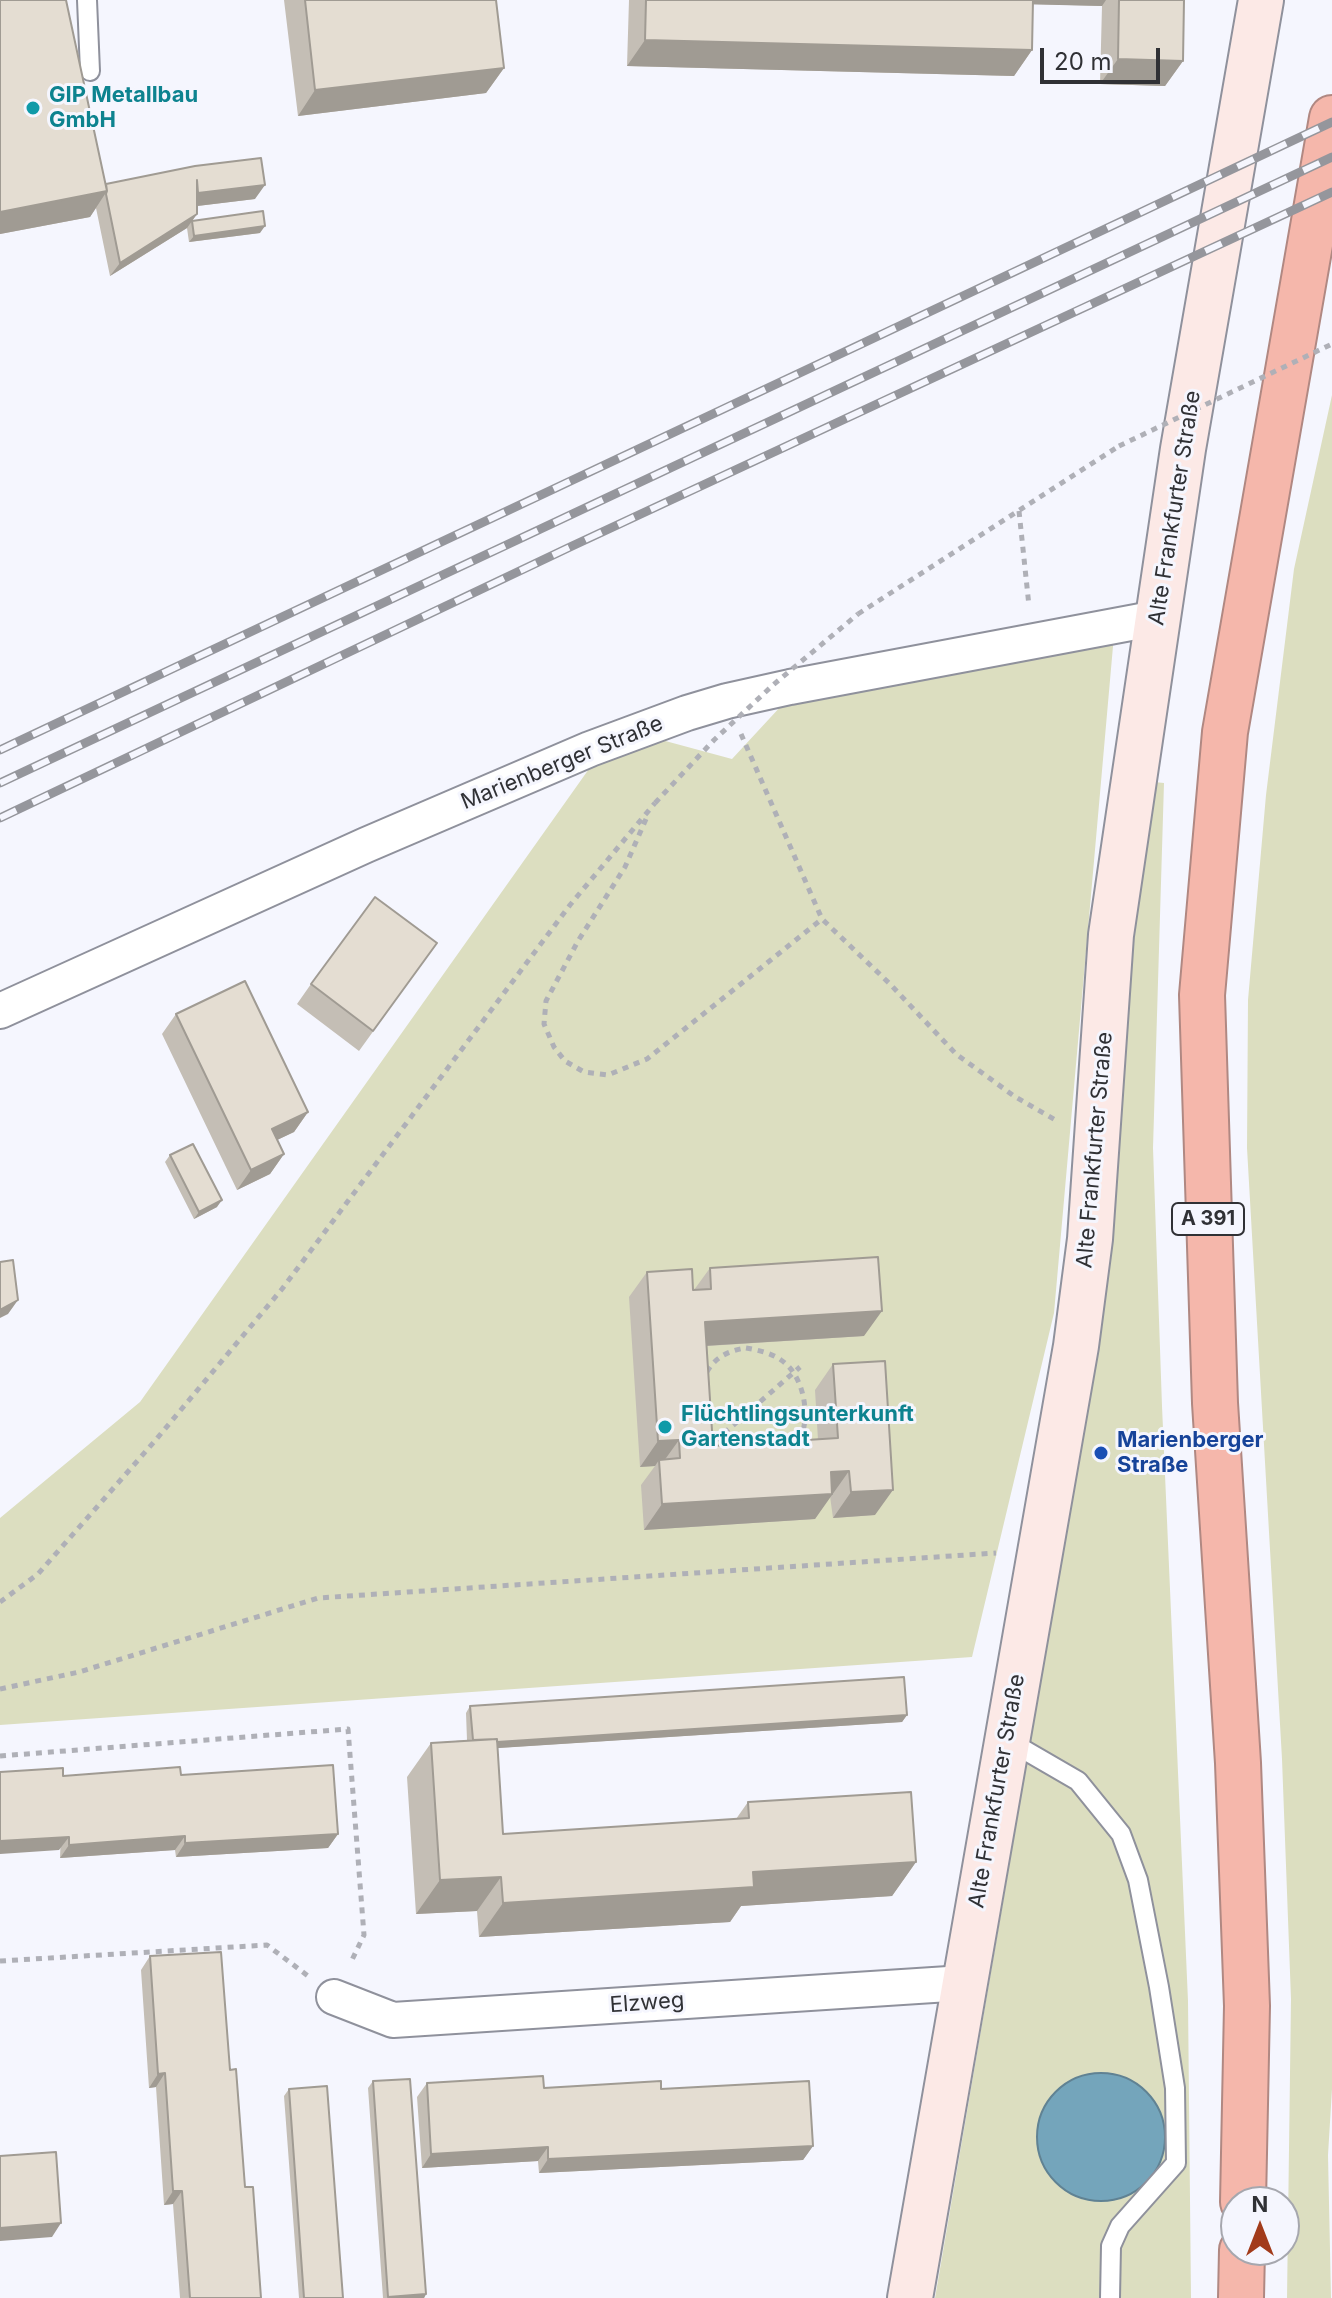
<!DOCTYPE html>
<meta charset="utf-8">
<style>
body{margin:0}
#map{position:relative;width:1332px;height:2298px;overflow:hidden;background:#f5f6fe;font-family:Inter,sans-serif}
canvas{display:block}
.north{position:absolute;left:1220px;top:2186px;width:80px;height:80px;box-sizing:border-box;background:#f5f6fe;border:2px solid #a6a7ae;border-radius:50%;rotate:0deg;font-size:22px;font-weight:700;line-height:32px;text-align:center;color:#303135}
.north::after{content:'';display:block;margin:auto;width:28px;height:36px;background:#a23b1b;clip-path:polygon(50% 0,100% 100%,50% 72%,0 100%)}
.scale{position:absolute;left:1040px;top:48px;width:120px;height:36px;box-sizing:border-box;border:4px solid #303135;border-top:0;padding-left:10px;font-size:24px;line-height:28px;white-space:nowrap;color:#303135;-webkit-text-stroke:6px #f5f6fe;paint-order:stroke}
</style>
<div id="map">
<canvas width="1332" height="2298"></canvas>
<div class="north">N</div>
<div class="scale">20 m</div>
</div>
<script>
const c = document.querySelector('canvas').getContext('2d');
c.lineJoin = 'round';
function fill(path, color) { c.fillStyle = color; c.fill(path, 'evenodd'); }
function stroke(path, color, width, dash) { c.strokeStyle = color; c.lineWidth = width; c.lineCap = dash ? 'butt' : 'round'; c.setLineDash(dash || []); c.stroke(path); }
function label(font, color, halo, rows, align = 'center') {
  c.font = font + ' Inter,sans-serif'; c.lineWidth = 6; c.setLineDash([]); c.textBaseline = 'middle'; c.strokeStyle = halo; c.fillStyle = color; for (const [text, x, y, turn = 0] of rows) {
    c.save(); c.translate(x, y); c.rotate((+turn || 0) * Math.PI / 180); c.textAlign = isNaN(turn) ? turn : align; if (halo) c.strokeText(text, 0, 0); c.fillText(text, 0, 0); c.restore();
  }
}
const green = new Path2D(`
 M 1332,395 L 1332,2089 L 1328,2155 L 1331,2298 L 1287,2298 L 1291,1999 L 1282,1759 L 1247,1148 L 1248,1000 L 1266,795 L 1294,569 Z
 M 1114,635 L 1054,1313 L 972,1657 L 0,1725 L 0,1518 L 140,1402 L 596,759 L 658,739 L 732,759 L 782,705 Z
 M 1154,782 L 1164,783 L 1153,1148 L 1162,1406 L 1188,2001 L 1191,2298 L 935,2298 L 1101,1330 L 1110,1241 L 1132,925 Z`);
const water = new Path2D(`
 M1037 2137a64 64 0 1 1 128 0a64 64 0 1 1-128 0Z`);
const path = new Path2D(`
 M 1019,511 L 1029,606
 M 858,614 L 1119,446
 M 741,734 L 822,919 L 890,984 L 956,1054 L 1014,1096 L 1057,1121
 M 646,819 L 625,867 L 578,941 L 546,1001 L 544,1024 L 554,1047 L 565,1061 L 584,1072 L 608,1075 L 647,1059 L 822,919
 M 746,1348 C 758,1350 771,1353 781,1360 C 809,1378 815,1438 786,1457 C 719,1501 656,1360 746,1348 Z
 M 715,1441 L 800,1367
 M 0,1602 L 38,1574 L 154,1442 L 282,1289 L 570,905 L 655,803
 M 0,1689 L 79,1672 L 318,1598 L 996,1553
 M 0,1756 L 348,1729 L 364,1935 L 350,1964
 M 0,1961 L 267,1945 L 308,1976`);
const lane = new Path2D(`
 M 87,0 L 90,71
 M 1009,1741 L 1078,1781 L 1121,1834 L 1138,1880 L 1159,1987 L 1175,2088 L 1176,2163 L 1120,2226 L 1111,2246 L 1110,2298`);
const street = new Path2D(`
 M 0,1011 L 366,845 L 590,749 L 687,713 L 727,701 L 790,687 L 1157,618
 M 334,1997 L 393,2020 L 964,1983`);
const secondary = new Path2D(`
 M 910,2298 L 1076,1346 L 1090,1239 L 1111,935 L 1183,449 L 1261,0`);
const highway = new Path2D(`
 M 1243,2202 L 1247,2006 L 1238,1763 L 1215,1403 L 1202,995 L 1225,732 L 1332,118
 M 1241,2298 L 1242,2250`);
const rail = new Path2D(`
 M 0,750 L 1332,122
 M 0,783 L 1332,157
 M 0,818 L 570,547 L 1332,192`);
const pathBridge = new Path2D(`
 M 1119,446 L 1332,344
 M 655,803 L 714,740 L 773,685 L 858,614`);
const wall = new Path2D(`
 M 0,0 L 106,184 L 195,166 L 255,199 L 197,206 L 197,214 L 192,221 L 260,233 L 189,242 L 187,228 L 110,276 L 96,208 L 90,217 L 0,234 Z
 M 284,0 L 496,0 L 504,68 L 486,93 L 298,116 Z
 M 629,0 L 1184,0 L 1183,61 L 1165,86 L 1100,84 L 1102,6 L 1033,4 L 1032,50 L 1014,76 L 627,66 Z
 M 437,943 L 359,1051 L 297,1004 L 311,984 Z
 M 176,1014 L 308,1112 L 294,1132 L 277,1140 L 284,1154 L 270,1174 L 237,1190 L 162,1034 Z
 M 170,1155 L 217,1207 L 194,1219 L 165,1162 Z
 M 710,1268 L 864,1336 L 707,1346 L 713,1446 L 818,1440 L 815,1390 L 833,1364 L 875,1515 L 833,1518 L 830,1496 L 815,1519 L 644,1530 L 641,1485 L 655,1466 L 640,1467 L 629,1297 L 647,1272 L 694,1290 Z
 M 470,1706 L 907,1715 L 902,1722 L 497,1748 L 503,1834 L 736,1819 L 748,1802 L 916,1862 L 892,1896 L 741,1906 L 730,1922 L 479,1937 L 477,1911 L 416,1914 L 407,1777 L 431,1743 L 467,1740 L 466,1713 Z
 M 181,1775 L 338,1834 L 328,1848 L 176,1857 L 175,1850 L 60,1858 L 63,1776 Z
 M 150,1956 L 230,2070 L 245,2187 L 261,2298 L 180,2298 L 173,2204 L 164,2205 L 156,2087 L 149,2088 L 141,1970 Z
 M 373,2081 L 426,2294 L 424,2298 L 383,2298 L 368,2088 Z
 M 427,2083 L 544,2088 L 661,2089 L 813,2146 L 803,2160 L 539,2173 L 538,2161 L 422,2168 L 417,2097 Z
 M 289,2089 L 343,2298 L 299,2298 L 284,2096 Z`);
const shadedWall = new Path2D(`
 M 1019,0 L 1106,0 L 1102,6 L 1016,4 Z
 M 645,40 L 1032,50 L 1014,76 L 627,66 Z
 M 1118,59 L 1183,61 L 1165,86 L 1100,84 Z
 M 504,68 L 486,93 L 298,116 L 315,90 Z
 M 265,185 L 255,199 L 189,207 L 198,193 Z
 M 107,191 L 90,217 L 0,234 L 0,212 Z
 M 197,214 L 187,228 L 110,276 L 120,263 Z
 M 265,226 L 260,233 L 189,242 L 194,236 Z
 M 308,1112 L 294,1132 L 258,1149 L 272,1129 Z
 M 284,1154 L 270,1174 L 237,1190 L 251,1170 Z
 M 222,1200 L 217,1207 L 194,1219 L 199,1212 Z
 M 18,1300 L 8,1314 L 0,1318 L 0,1310 Z
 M 882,1311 L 864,1336 L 687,1347 L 705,1322 Z
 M 679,1440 L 661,1465 L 659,1460 L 655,1466 L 640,1467 L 658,1441 Z
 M 849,1471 L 815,1519 L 644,1530 L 662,1504 L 831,1472 Z
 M 893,1490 L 875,1515 L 833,1518 L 851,1492 Z
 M 907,1715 L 902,1722 L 468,1750 L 473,1743 Z
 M 338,1834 L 328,1848 L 176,1857 L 185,1843 Z
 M 185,1836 L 175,1850 L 60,1858 L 69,1845 Z
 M 69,1837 L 59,1850 L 0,1854 L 0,1841 Z
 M 916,1862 L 892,1896 L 741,1906 L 730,1922 L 479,1937 L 503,1903 L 753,1872 Z
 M 501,1877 L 477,1911 L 416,1914 L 440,1880 Z
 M 165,2073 L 156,2087 L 149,2088 L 158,2074 Z
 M 813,2146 L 803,2160 L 539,2173 L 548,2159 Z
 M 548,2147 L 538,2161 L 422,2168 L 431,2154 Z
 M 173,2191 L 182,2191 L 173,2204 L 164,2205 Z
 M 61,2223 L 52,2237 L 0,2241 L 0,2228 Z
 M 426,2294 L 424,2298 L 388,2298 L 388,2297 Z`);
const building = new Path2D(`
 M 0,0 L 66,0 L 107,191 L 0,212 Z
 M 305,0 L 496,0 L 504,68 L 315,90 Z
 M 646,0 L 1033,0 L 1032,50 L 645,40 Z
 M 1119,0 L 1184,0 L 1183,61 L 1118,59 Z
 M 261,158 L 265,185 L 198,193 L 197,180 L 197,214 L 120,263 L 106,194 L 107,191 L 106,184 L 195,166 Z
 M 263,211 L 265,226 L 194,236 L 192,221 Z
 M 375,897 L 437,943 L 373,1031 L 311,984 Z
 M 245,981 L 308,1112 L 272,1129 L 284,1154 L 251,1170 L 176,1014 Z
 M 193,1144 L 222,1200 L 199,1212 L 170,1155 Z
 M 878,1257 L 882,1311 L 705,1322 L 713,1446 L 838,1438 L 833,1364 L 885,1361 L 893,1490 L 851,1492 L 849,1471 L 831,1472 L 832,1494 L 662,1504 L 659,1460 L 680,1458 L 679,1440 L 658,1441 L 647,1272 L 692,1269 L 693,1290 L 711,1289 L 710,1268 Z
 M 13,1260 L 18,1300 L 0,1310 L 0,1262 Z
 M 904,1677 L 907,1715 L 497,1742 L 497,1739 L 473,1740 L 470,1706 Z
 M 497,1739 L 503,1834 L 749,1818 L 748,1802 L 911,1792 L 916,1862 L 753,1872 L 754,1887 L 503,1903 L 501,1877 L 440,1880 L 431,1743 Z
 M 333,1765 L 338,1834 L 185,1843 L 185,1836 L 69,1845 L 69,1837 L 0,1841 L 0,1772 L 63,1768 L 63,1776 L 180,1767 L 181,1775 Z
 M 221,1952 L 230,2070 L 236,2069 L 245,2187 L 253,2187 L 261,2298 L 190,2298 L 182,2191 L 173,2191 L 165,2073 L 158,2074 L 150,1956 Z
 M 543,2076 L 544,2088 L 661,2081 L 661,2089 L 809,2081 L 813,2146 L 548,2159 L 548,2147 L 431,2154 L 427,2083 Z
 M 410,2079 L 426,2294 L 388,2297 L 373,2081 Z
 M 327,2086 L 343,2298 L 304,2298 L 289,2089 Z
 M 56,2152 L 61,2223 L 0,2228 L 0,2156 Z`);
const markers = [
 [33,108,8,"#0f9aa8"],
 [665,1427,8,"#0f9aa8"],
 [1101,1453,8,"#1a4fb4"]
];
const shields = [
 [1208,1219,72]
];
const shieldNames = [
 ["A 391",1208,1219]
];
const cultureNames = [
 ["GIP Metallbau",49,95],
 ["GmbH",49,120],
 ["Flüchtlingsunterkunft",681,1414],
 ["Gartenstadt",681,1439]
];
const streetNames = [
 ["Alte Frankfurter Straße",1175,508,-81],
 ["Marienberger Straße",562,763,-22],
 ["Alte Frankfurter Straße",1095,1150,-85],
 ["Alte Frankfurter Straße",997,1791,-80],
 ["Elzweg",647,2003,-4]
];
const transitNames = [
 ["Marienberger",1117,1440],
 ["Straße",1117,1465]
];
fill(green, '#dcdec0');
fill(water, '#74a5bb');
stroke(water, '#608293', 2);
stroke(lane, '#8f919c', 22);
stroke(street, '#8f919c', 38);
stroke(secondary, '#8f919c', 48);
stroke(highway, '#b08882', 48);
stroke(path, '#afb0b7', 5, [6, 6]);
stroke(lane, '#fff', 18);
stroke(street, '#fff', 34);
stroke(secondary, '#fce9e6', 44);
stroke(highway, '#f5b7ab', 44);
stroke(rail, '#95969c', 9);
stroke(rail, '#f5f6fe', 6, [18]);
stroke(pathBridge, '#afb0b7', 5, [6, 6]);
fill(wall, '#c4beb5');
fill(shadedWall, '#a09b93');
fill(building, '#e4ddd2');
stroke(building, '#a09b93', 2);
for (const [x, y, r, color] of markers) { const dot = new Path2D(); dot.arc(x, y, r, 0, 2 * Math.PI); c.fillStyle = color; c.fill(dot); stroke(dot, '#f5f6fe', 3); }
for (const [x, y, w] of shields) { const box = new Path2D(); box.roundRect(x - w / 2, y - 16, w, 32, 6); c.fillStyle = '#f5f6fe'; c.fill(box); stroke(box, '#303135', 2); }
label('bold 20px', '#303135', null, shieldNames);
label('bold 22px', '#0d838f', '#f5f6fe', cultureNames, 'left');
label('22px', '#303135', '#f5f6fe', streetNames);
label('bold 22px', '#164399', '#f5f6fe', transitNames, 'left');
</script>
